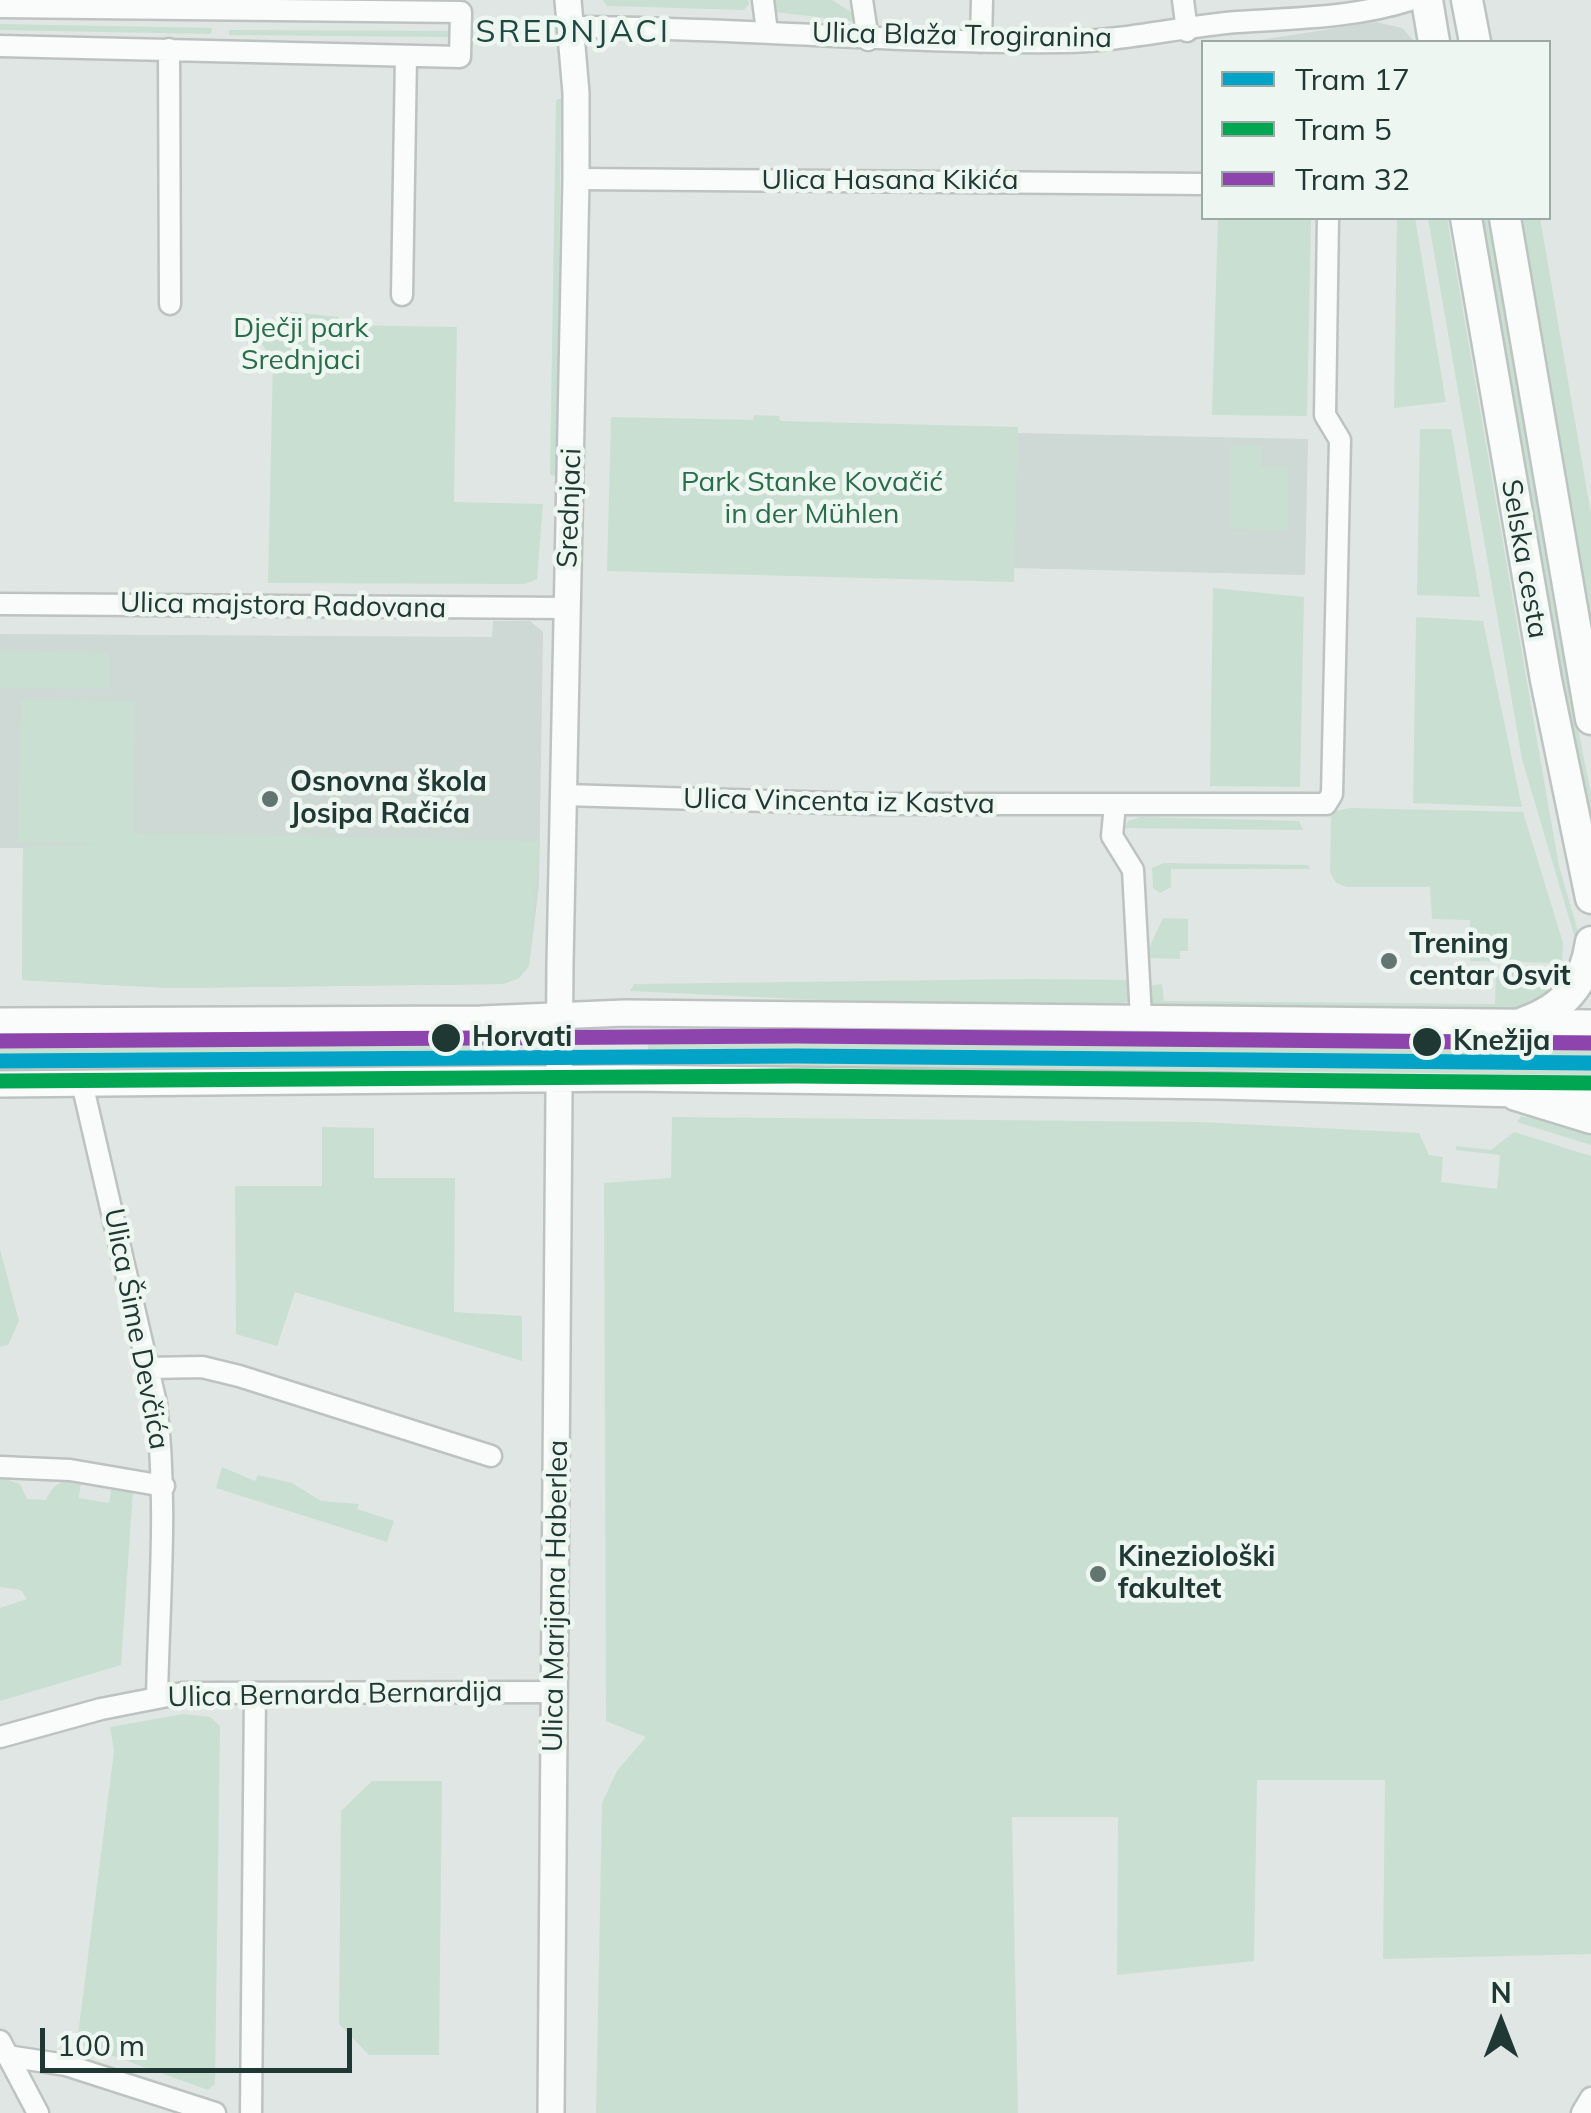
<!DOCTYPE html>
<meta charset="utf-8">
<style>
body{margin:0}
#map{position:relative;width:1591px;height:2113px;overflow:hidden;background:#e0e6e4;font-family:Mulish,sans-serif}
canvas{display:block}
.legend{position:absolute;left:1201px;top:40px;width:350px;height:180px;box-sizing:border-box;background:#eef6f2;border:2px solid #9caaa6;margin:0;padding:12px 18px;list-style:none;font-size:30px;color:#203833}
.legend li{display:flex;align-items:center;gap:20px;height:50px}
.legend b{width:50px;border:2px solid #9caaa6}
.north{position:absolute;left:1451px;top:1973px;width:100px;height:100px;-webkit-text-stroke:8px #eef6f2;paint-order:stroke;rotate:0deg;font-size:28px;font-weight:700;line-height:40px;text-align:center;color:#203833}
.north::after{content:'';display:block;margin:auto;width:35px;height:45px;background:#203833;clip-path:polygon(50% 0,100% 100%,50% 72%,0 100%)}
.scale{position:absolute;left:40px;top:2028px;width:312px;height:45px;box-sizing:border-box;border:5px solid #203833;border-top:0;padding-left:12px;font-size:30px;line-height:35px;white-space:nowrap;color:#203833;-webkit-text-stroke:8px #eef6f2;paint-order:stroke}
</style>
<div id="map">
<canvas width="1591" height="2113"></canvas>
<ul class="legend">
<li><b style="height:12px;background:#02a3c6"></b>Tram 17</li>
<li><b style="height:12px;background:#00a651"></b>Tram 5</li>
<li><b style="height:12px;background:#8e44ad"></b>Tram 32</li>
</ul>
<div class="north">N</div>
<div class="scale">100 m</div>
</div>
<script>
const c = document.querySelector('canvas').getContext('2d');
c.lineJoin = 'round';
function fill(path, color) { c.fillStyle = color; c.fill(path, 'evenodd'); }
function stroke(path, color, width, dash) { c.strokeStyle = color; c.lineWidth = width; c.lineCap = dash ? 'butt' : 'round'; c.setLineDash(dash || []); c.stroke(path); }
function label(font, color, halo, rows, align = 'center') {
  c.font = font + ' Mulish,sans-serif'; c.lineWidth = 9; c.setLineDash([]); c.textBaseline = 'middle'; c.strokeStyle = halo; c.fillStyle = color; for (const [text, x, y, turn = 0] of rows) {
    c.save(); c.translate(x, y); c.rotate((+turn || 0) * Math.PI / 180); c.textAlign = isNaN(turn) ? turn : align; if (halo) c.strokeText(text, 0, 0); c.fillText(text, 0, 0); c.restore();
  }
}
const built = new Path2D(`
 M 1376,22 L 1402,28 L 1415,42 L 1247,42 Z
 M 1016,433 L 1308,439 L 1305,575 L 1013,568 Z
 M 493,621 L 530,621 L 543,632 L 539,885 L 529,966 L 519,978 L 503,984 L 169,988 L 22,980 L 23,848 L 0,848 L 0,634 L 492,637 Z`);
const green = new Path2D(`
 M 603,0 L 748,0 L 749,4 L 744,10 L 607,6 Z
 M 772,0 L 832,0 L 859,17 L 858,22 L 776,12 Z
 M 0,24 L 212,28 L 211,34 L 0,30 Z
 M 229,30 L 449,31 L 449,37 L 229,35 Z
 M 561,98 L 557,476 L 550,475 L 556,100 Z
 M 1218,218 L 1311,220 L 1307,416 L 1212,415 Z
 M 1397,218 L 1415,218 L 1446,402 L 1394,408 Z
 M 1428,218 L 1447,218 L 1547,798 L 1559,866 L 1580,938 L 1579,952 L 1522,759 Z
 M 1480,218 L 1488,218 L 1552,595 L 1591,794 L 1591,822 L 1550,619 Z
 M 1520,218 L 1540,218 L 1591,514 L 1591,622 Z
 M 291,312 L 339,317 L 338,325 L 457,327 L 454,502 L 543,504 L 537,579 L 525,584 L 268,583 L 273,359 L 261,343 L 275,323 Z
 M 754,415 L 779,416 L 780,421 L 1018,427 L 1014,582 L 607,571 L 611,417 L 753,420 Z
 M 1420,429 L 1451,429 L 1480,597 L 1417,595 Z
 M 1231,445 L 1261,446 L 1261,467 L 1288,467 L 1288,530 L 1231,529 Z
 M 1213,588 L 1304,597 L 1300,787 L 1210,786 Z
 M 1416,617 L 1483,621 L 1522,807 L 1413,803 Z
 M 0,651 L 109,653 L 109,689 L 0,688 Z
 M 21,700 L 135,701 L 133,833 L 540,841 L 529,966 L 519,978 L 503,984 L 169,988 L 22,980 L 23,847 L 103,844 L 18,842 Z
 M 1350,808 L 1523,812 L 1563,943 L 1562,963 L 1470,961 L 1470,920 L 1432,919 L 1430,887 L 1347,887 L 1336,883 L 1330,872 L 1331,812 Z
 M 1141,817 L 1299,821 L 1303,830 L 1125,828 L 1128,821 Z
 M 1164,863 L 1308,865 L 1310,869 L 1171,869 L 1171,887 L 1160,893 L 1153,888 L 1152,868 Z
 M 1163,918 L 1188,919 L 1188,951 L 1180,951 L 1180,959 L 1150,958 L 1149,948 Z
 M 1496,972 L 1545,975 L 1566,989 L 1533,1010 L 1158,1007 L 1150,1001 L 1149,986 L 1162,984 L 1164,1001 L 1495,1004 Z
 M 1030,979 L 1127,980 L 1138,986 L 1135,997 L 1118,1007 L 883,1003 L 630,991 L 634,984 Z
 M 648,1032 L 1591,1036 L 1591,1075 L 958,1067 L 648,1069 Z
 M 478,1033 L 478,1066 L 0,1071 L 0,1034 Z
 M 1521,1116 L 1591,1129 L 1591,1145 L 1517,1122 Z
 M 672,1117 L 1198,1122 L 1419,1133 L 1429,1155 L 1443,1157 L 1441,1182 L 1497,1189 L 1500,1155 L 1456,1150 L 1456,1146 L 1491,1150 L 1514,1132 L 1591,1156 L 1591,1954 L 1383,1959 L 1385,1780 L 1257,1780 L 1254,1961 L 1117,1975 L 1118,1817 L 1012,1817 L 1018,2113 L 596,2113 L 602,1803 L 617,1771 L 646,1737 L 606,1721 L 604,1183 L 671,1178 Z
 M 322,1127 L 374,1128 L 374,1178 L 455,1178 L 454,1312 L 522,1316 L 522,1361 L 295,1292 L 277,1346 L 236,1334 L 235,1186 L 322,1186 Z
 M 0,1249 L 19,1321 L 8,1345 L 0,1347 Z
 M 222,1467 L 255,1481 L 258,1475 L 292,1483 L 321,1501 L 359,1504 L 357,1509 L 394,1521 L 387,1542 L 216,1488 Z
 M 0,1477 L 20,1484 L 27,1499 L 46,1500 C 54,1483 63,1479 81,1480 L 79,1498 L 109,1503 L 112,1486 L 133,1490 L 121,1665 L 0,1701 L 0,1608 L 27,1599 L 21,1590 L 0,1587 Z
 M 183,1714 L 210,1717 L 220,1726 L 215,2084 L 208,2090 L 77,2043 L 114,1751 L 110,1727 Z
 M 372,1781 L 442,1781 L 439,2055 L 369,2055 L 339,2024 L 341,1811 Z`);
const minor = new Path2D(`
 M 763,0 L 767,32
 M 862,0 L 868,40
 M 1183,0 L 1187,31
 M 0,7 L 461,12 L 460,57 L 0,46
 M 571,27 C 736,27 899,44 1064,42 C 1123,41 1179,27 1237,22 C 1297,18 1353,18 1410,0
 M 981,42 L 982,0
 M 169,49 L 170,304
 M 576,179 L 1204,184
 M 402,295 L 406,56
 M 0,604 L 567,608
 M 564,795 L 867,804 L 1326,804 L 1332,794 L 1340,440 L 1325,415 L 1328,218
 M 1115,804 L 1112,836 L 1133,870 L 1141,1018
 M 82,1083 L 156,1403 C 168,1502 159,1598 157,1697
 M 147,1368 L 202,1367 L 239,1376 L 491,1456
 M 0,1467 L 70,1470 L 164,1486
 M 0,1737 L 101,1709 L 183,1693 L 555,1692
 M 0,2041 L 38,2113
 M 7,2056 L 66,2065 L 215,2113
 M 251,2113 L 255,1693
 M 1582,2113 L 1591,2098`);
const tertiary = new Path2D(`
 M 0,1021 L 481,1019 L 625,1013 L 1591,1023
 M 0,1084 L 626,1078 L 1218,1086 L 1591,1096
 M 551,2113 L 560,964 L 576,179 L 576,93 L 568,0`);
const secondary = new Path2D(`
 M 1427,0 L 1434,42
 M 1467,0 L 1475,42
 M 1466,218 L 1546,680 L 1591,898
 M 1505,218 L 1591,719
 M 1525,1022 C 1564,1008 1585,984 1591,942
 M 1516,1095 L 1591,1118`);
const tram1 = new Path2D(`
 M 0,1061 L 796,1056 L 1591,1063`);
const tram2 = new Path2D(`
 M 0,1081 L 796,1076 L 1591,1083`);
const tram3 = new Path2D(`
 M 0,1041 L 796,1036 L 1591,1043`);
const markers = [
 [270,799,10,"#637571"],
 [1389,961,10,"#637571"],
 [446,1038,16,"#203833"],
 [1427,1042,16,"#203833"],
 [1098,1574,10,"#637571"]
];
const streetNames = [
 ["Ulica Blaža Trogiranina",962,36,1],
 ["Ulica Hasana Kikića",890,181],
 ["Srednjaci",570,508,-88],
 ["Selska cesta",1524,559,80],
 ["Ulica majstora Radovana",283,606,1],
 ["Ulica Vincenta iz Kastva",839,802,1],
 ["Ulica Šime Devčića",136,1329,79],
 ["Ulica Marijana Haberlea",556,1596,-89],
 ["Ulica Bernarda Bernardija",335,1695,-1]
];
const parkNames = [
 ["Dječji park",301,329],
 ["Srednjaci",301,361],
 ["Park Stanke Kovačić",812,483],
 ["in der Mühlen",812,515]
];
const poiNames = [
 ["Osnovna škola",290,783],
 ["Josipa Račića",290,815],
 ["Trening",1409,945],
 ["centar Osvit",1409,977],
 ["Kineziološki",1118,1558],
 ["fakultet",1118,1590]
];
const stopNames = [
 ["Horvati",472,1038],
 ["Knežija",1453,1042]
];
const quarterNames = [
 ["SREDNJACI",573,32]
];
fill(built, '#ced8d4');
fill(green, '#c9dfd2');
stroke(minor, '#bdc3c1', 25);
stroke(tertiary, '#bdc3c1', 30);
stroke(secondary, '#bcc4c1', 35);
stroke(minor, '#fafbfb', 20);
stroke(tertiary, '#fafbfb', 25);
stroke(secondary, '#fafbfb', 30);
stroke(tram1, '#02a3c6', 15);
stroke(tram2, '#00a651', 15);
stroke(tram3, '#8e44ad', 15);
for (const [x, y, r, color] of markers) { const dot = new Path2D(); dot.arc(x, y, r, 0, 2 * Math.PI); c.fillStyle = color; c.fill(dot); stroke(dot, '#eef6f2', 4); }
label('28px', '#203833', '#eef6f2', streetNames);
label('28px', '#2b6d4a', '#eef6f2', parkNames);
label('bold 28px', '#203833', '#eef6f2', poiNames, 'left');
label('bold 28px', '#203833', '#eef6f2', stopNames, 'left');
c.letterSpacing = '2.5px';
label('32px', '#1d4941', '#eef6f2', quarterNames);
c.letterSpacing = '0px';
</script>
